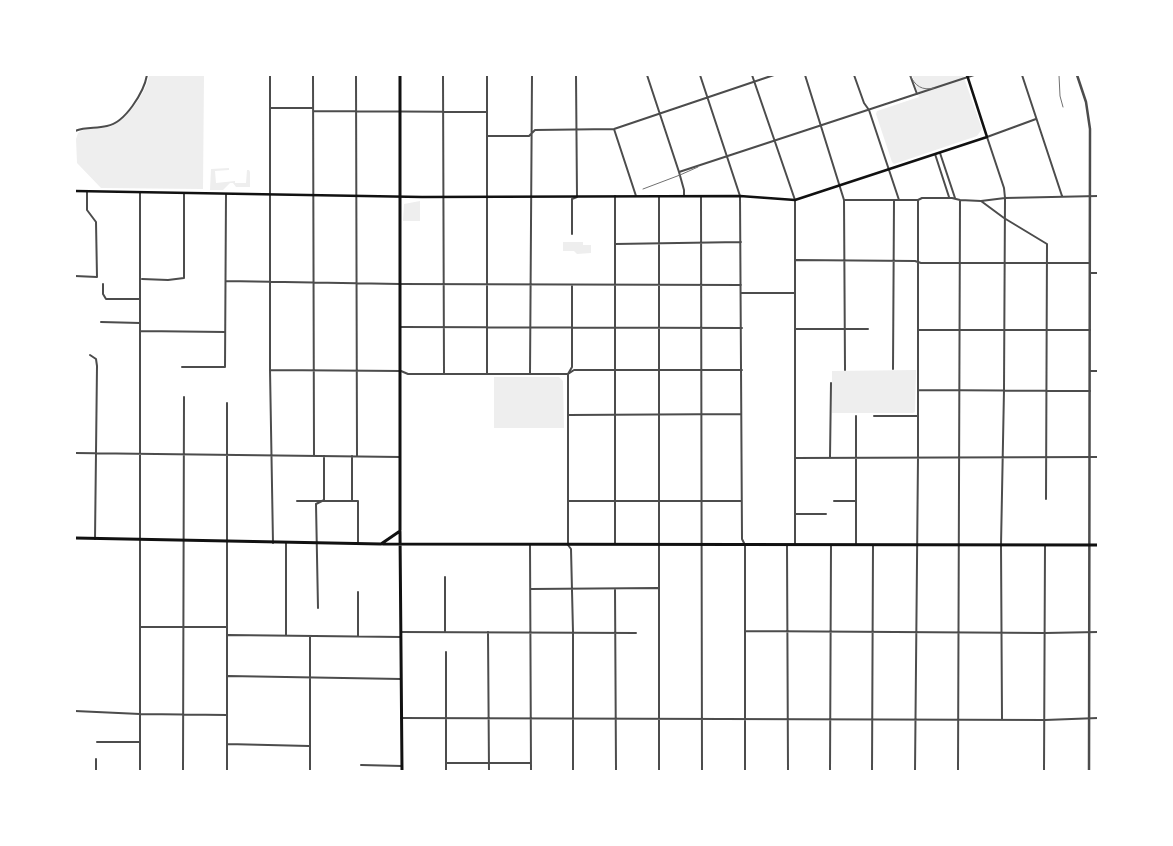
<!DOCTYPE html>
<style>
body{margin:0}
#map{position:relative;width:1173px;height:846px;overflow:hidden;background:#fff;font-family:"DM Sans",sans-serif}
canvas{display:block}
.frame{position:absolute;inset:0;border:76px solid #fff;pointer-events:none}
</style>
<div id="map">
<canvas width="1173" height="846"></canvas>
<div class="frame"></div>
</div>
<script>
const c = document.querySelector('canvas').getContext('2d');
c.lineJoin = 'round';
function fill(path, color) { c.fillStyle = color; c.fill(path, 'evenodd'); }
function stroke(path, color, width, dash) { c.strokeStyle = color; c.lineWidth = width; c.lineCap = dash ? 'butt' : 'round'; c.setLineDash(dash || []); c.stroke(path); }
const green = new Path2D(`
 M 149,75 L 204,75 L 203,189 L 101,188 L 77,163 L 76,139 L 78,133 C 87,126 98,130 109,127 C 126,122 147,92 149,75 Z
 M 912,75 L 963,75 L 982,129 L 977,136 L 894,164 L 892,162 L 876,114 L 877,111 L 919,97 Z
 M 229,168 L 229,170 L 215,171 L 216,183 L 235,181 L 235,183 L 246,183 L 247,170 L 249,170 L 250,172 L 250,187 L 236,187 L 233,183 L 230,183 L 223,190 L 210,190 L 211,169 Z
 M 420,201 L 420,221 L 403,221 L 404,204 Z
 M 563,242 L 583,242 L 583,245 L 591,245 L 591,253 L 577,254 L 574,251 L 563,251 Z
 M 916,370 L 915,412 L 913,413 L 832,413 L 832,371 Z
 M 494,377 L 559,377 L 563,381 L 564,428 L 494,428 Z`);
const minor = new Path2D(`
 M 270,75 L 270,370 L 273,543
 M 313,75 L 314,456
 M 356,75 L 357,456
 M 443,75 L 444,373
 M 487,75 L 487,374
 M 647,75 L 679,172 L 684,190 L 684,196
 M 700,75 L 740,196 L 742,539 L 745,545 L 745,771
 M 752,75 L 795,200 L 795,545
 M 805,75 L 844,200 L 845,370
 M 854,75 L 864,103 L 869,110 L 899,200
 M 910,75 L 917,94
 M 1022,75 L 1062,196
 M 271,108 L 313,108
 M 314,111 L 486,112
 M 614,129 L 636,196
 M 75,131 C 87,126 95,129 107,126 C 125,123 144,92 147,75
 M 487,136 L 529,136 L 535,130 L 614,129 L 774,75
 M 940,153 L 955,198
 M 935,154 L 949,197
 M 679,172 L 974,75
 M 659,196 L 659,771
 M 701,196 L 702,771
 M 844,200 L 918,200 L 922,198 L 952,198 L 960,200 L 981,201 L 1005,198 L 1098,196
 M 981,201 L 1004,218 L 1047,244 L 1046,499
 M 572,234 L 572,199 L 577,197 L 576,75
 M 615,244 L 741,242
 M 796,260 L 915,261 L 921,263 L 1090,263
 M 1090,273 L 1098,273
 M 75,276 L 97,277 L 96,222 L 87,210 L 87,191
 M 142,279 L 168,280 L 184,278 L 184,193
 M 226,281 L 400,284 L 741,285
 M 103,284 L 103,294 L 106,299 L 140,299
 M 572,285 L 572,367 L 568,374 L 568,545 L 571,549 L 573,632 L 573,771
 M 741,293 L 795,293
 M 101,322 L 140,323
 M 401,327 L 742,328
 M 796,329 L 868,329
 M 918,330 L 1090,330
 M 140,331 L 225,332
 M 90,355 L 96,359 L 97,366 L 95,539
 M 182,367 L 225,367 L 226,194
 M 893,369 L 894,200
 M 270,370 L 401,371 L 408,374 L 568,374 L 574,370 L 742,370
 M 1090,371 L 1098,371
 M 530,374 L 532,75
 M 918,390 L 1090,391
 M 569,415 L 741,414
 M 874,416 L 918,416
 M 75,453 L 400,457
 M 352,456 L 352,501
 M 830,457 L 831,383
 M 795,458 L 1098,457
 M 297,501 L 358,501 L 358,544
 M 569,501 L 741,501
 M 834,501 L 856,501
 M 796,514 L 826,514
 M 286,543 L 286,635
 M 615,544 L 615,196
 M 856,544 L 856,416
 M 530,545 L 531,771
 M 787,545 L 788,771
 M 445,577 L 445,632
 M 531,589 L 658,588
 M 615,589 L 616,771
 M 318,608 L 316,504 L 324,500 L 324,456
 M 140,627 L 227,627
 M 745,631 L 1045,633 L 1098,632
 M 401,632 L 636,633
 M 488,632 L 489,771
 M 228,635 L 401,637
 M 310,636 L 310,771
 M 358,636 L 358,592
 M 446,652 L 446,771
 M 228,676 L 401,679
 M 75,711 L 140,714 L 227,715
 M 401,718 L 1045,720 L 1098,718
 M 1002,720 L 1001,545 L 1004,390 L 1005,198 L 1004,188 L 987,137 L 1036,119
 M 97,742 L 139,742
 M 227,744 L 309,746
 M 96,759 L 96,771
 M 446,763 L 531,763
 M 361,765 L 402,766
 M 140,771 L 140,192
 M 183,771 L 184,397
 M 227,771 L 227,403
 M 830,771 L 831,545
 M 872,771 L 873,545
 M 915,771 L 918,457 L 918,200
 M 958,771 L 960,200
 M 1044,771 L 1045,545`);
const tertiary = new Path2D(`
 M 1077,75 L 1086,102 L 1090,129 L 1089,771`);
const secondary = new Path2D(`
 M 75,191 L 422,197 L 740,196 L 795,200 L 987,137 L 967,75`);
const primary = new Path2D(`
 M 400,75 L 400,530
 M 400,532 L 402,771
 M 75,538 L 381,544 L 400,531
 M 383,544 L 1098,545`);
const tram = new Path2D(`
 M 910,75 C 915,86 922,91 934,88
 M 643,189 L 680,175 L 698,167`);
const rail = new Path2D(`
 M 1059,75 L 1060,96 L 1063,107`);
fill(green, '#eee');
stroke(minor, '#4c4c4c', 2);
stroke(tertiary, '#4c4c4c', 2.5);
stroke(secondary, '#111', 2.5);
stroke(primary, '#111', 3);
stroke(tram, '#707070', 1);
stroke(rail, '#707070', 1);
</script>
